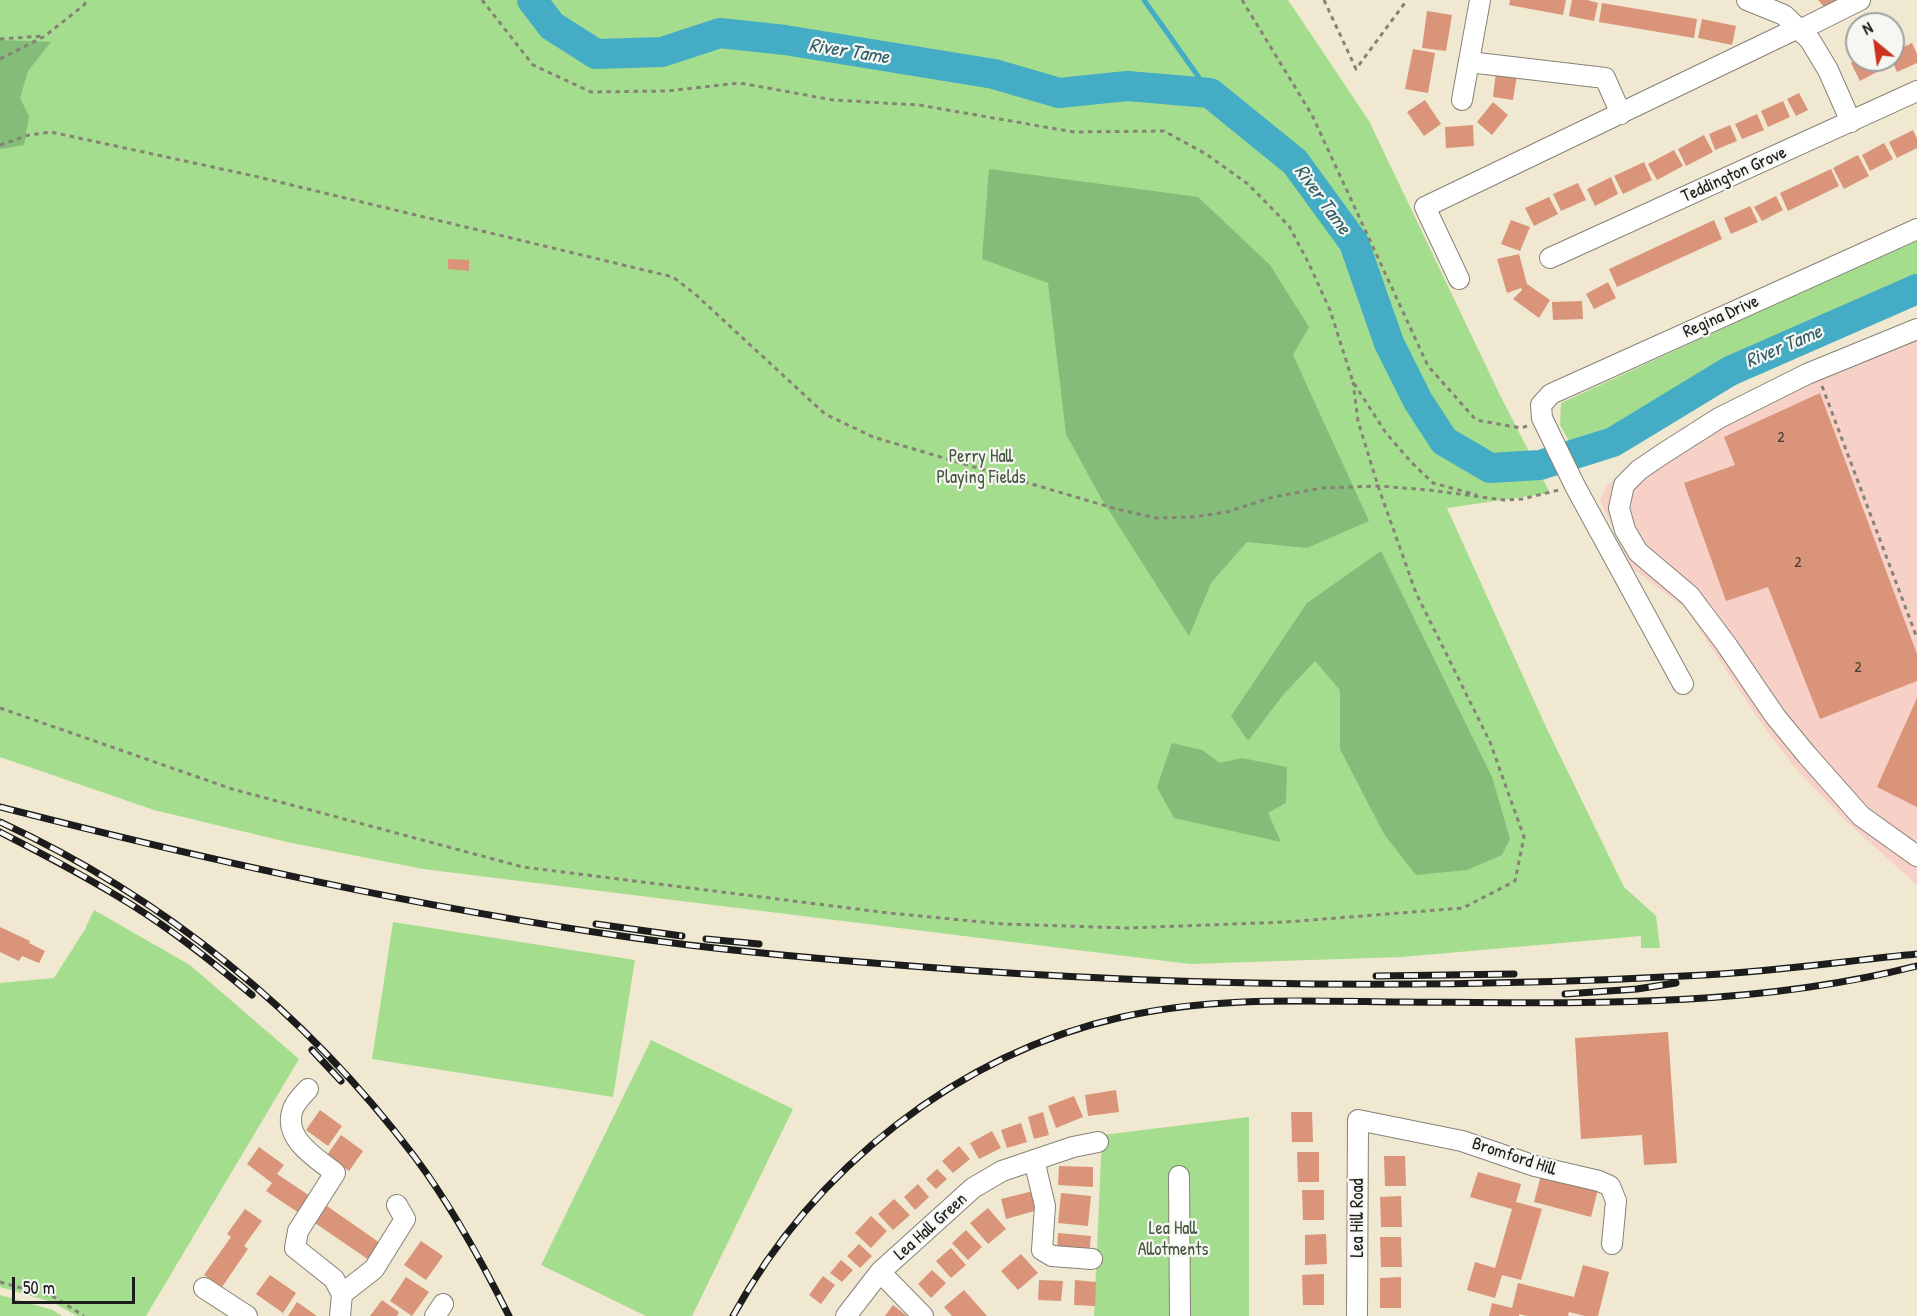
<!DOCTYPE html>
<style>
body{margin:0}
#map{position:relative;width:1917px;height:1316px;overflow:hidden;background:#f0e8d1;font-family:"Patrick Hand",sans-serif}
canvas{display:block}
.north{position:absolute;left:1845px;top:12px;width:60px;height:60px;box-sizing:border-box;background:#f6f6f2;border:2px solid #9f9f9c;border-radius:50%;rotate:331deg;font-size:16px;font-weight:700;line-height:24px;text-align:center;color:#1c1c1c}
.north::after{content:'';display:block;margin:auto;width:21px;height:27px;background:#c8321e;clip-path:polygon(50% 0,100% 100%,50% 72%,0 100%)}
.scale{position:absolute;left:12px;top:1277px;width:123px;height:27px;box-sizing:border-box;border:3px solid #1c1c1c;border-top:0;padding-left:8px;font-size:18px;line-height:21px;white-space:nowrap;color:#1c1c1c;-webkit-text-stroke:4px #f6f6f2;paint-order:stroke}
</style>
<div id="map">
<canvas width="1917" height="1316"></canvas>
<div class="north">N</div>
<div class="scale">50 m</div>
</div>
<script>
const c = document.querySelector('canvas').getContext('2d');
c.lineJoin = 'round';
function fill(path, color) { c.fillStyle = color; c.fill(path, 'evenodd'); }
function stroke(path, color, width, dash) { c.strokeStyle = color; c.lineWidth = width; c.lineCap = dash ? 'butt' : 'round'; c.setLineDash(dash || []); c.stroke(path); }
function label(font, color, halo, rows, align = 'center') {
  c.font = font + ' "Patrick Hand",sans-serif'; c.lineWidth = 4.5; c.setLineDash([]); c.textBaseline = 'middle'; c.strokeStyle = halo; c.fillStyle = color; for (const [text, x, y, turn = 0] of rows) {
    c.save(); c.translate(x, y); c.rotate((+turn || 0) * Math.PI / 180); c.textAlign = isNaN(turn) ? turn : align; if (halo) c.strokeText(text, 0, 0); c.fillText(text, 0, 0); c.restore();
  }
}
const built = new Path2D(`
 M 1917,319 L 1917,885 L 1847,822 L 1797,770 L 1761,723 L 1686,609 L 1632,568 L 1600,500 L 1606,487 L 1633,462 L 1734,400 L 1848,347 Z`);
const green = new Path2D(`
 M 0,0 L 1288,0 L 1369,121 L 1498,391 L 1550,493 L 1447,508 L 1546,727 L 1624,887 L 1656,916 L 1660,948 L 1641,948 L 1641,936 L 1402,957 L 1190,964 L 423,869 L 287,842 L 154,810 L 0,757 Z
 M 1917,239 L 1917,281 L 1781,335 L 1665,395 L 1613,428 L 1570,443 L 1560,425 L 1561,403 Z
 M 94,910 L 190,965 L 299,1059 L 146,1316 L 77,1316 L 52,1302 L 0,1287 L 0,983 L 54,978 L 84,931 Z
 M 393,922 L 635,960 L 613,1097 L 372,1059 Z
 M 651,1040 L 793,1109 L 692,1316 L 646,1316 L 541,1265 Z
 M 1249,1117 L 1249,1316 L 1094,1316 L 1102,1135 Z
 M 0,1295 L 53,1310 L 62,1316 L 0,1316 Z`);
const forest = new Path2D(`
 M 0,40 L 51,42 L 28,71 L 20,98 L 29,116 L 24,145 L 0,149 Z
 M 989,169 L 1198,197 L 1270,265 L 1309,327 L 1293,355 L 1369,521 L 1307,548 L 1247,542 L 1211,583 L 1189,636 L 1101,498 L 1066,434 L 1048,283 L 982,259 Z
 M 1381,551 L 1492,777 L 1510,839 L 1502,855 L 1467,870 L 1416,875 L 1384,834 L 1340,749 L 1340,690 L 1315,661 L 1283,695 L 1248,741 L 1231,716 L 1307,603 Z
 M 1172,743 L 1202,750 L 1220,763 L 1242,758 L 1287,767 L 1286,803 L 1268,813 L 1281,842 L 1174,818 L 1157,787 Z`);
const stream = new Path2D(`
 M 1144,0 L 1210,93`);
const river = new Path2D(`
 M 532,0 L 552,26 L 596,54 L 662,52 L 720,33 L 785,40 L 994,74 L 1059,93 L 1127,86 L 1210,93 L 1295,162 L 1354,243 L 1389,343 L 1418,401 L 1444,441 L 1490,468 L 1540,465 L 1613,442 L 1730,371 L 1917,289`);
const building = new Path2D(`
 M 1510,0 L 1566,0 L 1563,15 L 1509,5 Z
 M 1572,0 L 1587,0 L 1598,3 L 1594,21 L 1569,16 Z
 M 1818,0 L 1843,0 L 1829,12 Z
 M 1602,3 L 1697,19 L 1694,38 L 1599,22 Z
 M 1427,11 L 1452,15 L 1446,51 L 1422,48 Z
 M 1702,19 L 1736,26 L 1732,45 L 1698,38 Z
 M 1912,43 L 1917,54 L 1917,63 L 1897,72 L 1892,60 L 1893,52 Z
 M 1413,49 L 1435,53 L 1428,93 L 1405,89 Z
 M 1856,60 L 1888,60 L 1890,65 L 1860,81 L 1851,63 Z
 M 1496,72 L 1517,75 L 1513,100 L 1493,97 Z
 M 1799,93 L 1808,110 L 1796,116 L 1787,99 Z
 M 1425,100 L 1441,124 L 1424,136 L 1407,112 Z
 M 1783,101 L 1790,117 L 1768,127 L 1761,111 Z
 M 1493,102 L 1508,115 L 1492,135 L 1477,122 Z
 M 1757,114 L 1764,130 L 1742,139 L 1735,124 Z
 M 1473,125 L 1474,146 L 1446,148 L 1445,127 Z
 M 1730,125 L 1737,141 L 1715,150 L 1709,134 Z
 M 1913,130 L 1917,139 L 1917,148 L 1897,158 L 1889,142 Z
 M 1704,135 L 1713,152 L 1686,166 L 1678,149 Z
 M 1884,143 L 1893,159 L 1870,171 L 1862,155 Z
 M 1674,150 L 1683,166 L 1657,180 L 1648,164 Z
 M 1858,155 L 1869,176 L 1844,189 L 1833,168 Z
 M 1644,162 L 1652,180 L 1623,194 L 1614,176 Z
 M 1831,169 L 1839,186 L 1788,211 L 1780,193 Z
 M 1611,177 L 1618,194 L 1595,206 L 1587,189 Z
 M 1578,183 L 1586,200 L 1561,211 L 1553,194 Z
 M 1776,196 L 1783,210 L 1762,221 L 1754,207 Z
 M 1549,197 L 1558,214 L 1534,226 L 1525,208 Z
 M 1750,206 L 1758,222 L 1731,234 L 1724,218 Z
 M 1511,220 L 1530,227 L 1520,251 L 1501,244 Z
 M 1714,220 L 1722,239 L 1617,287 L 1609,269 Z
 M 1519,254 L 1527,284 L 1550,300 L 1539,318 L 1513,299 L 1522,290 L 1521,288 L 1507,293 L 1497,259 Z
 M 448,259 L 469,260 L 469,271 L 448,269 Z
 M 1608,282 L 1616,298 L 1594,309 L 1586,294 Z
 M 1582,301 L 1583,319 L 1553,320 L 1552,302 Z
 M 1820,393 L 1917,654 L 1917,681 L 1820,719 L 1768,587 L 1726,601 L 1684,483 L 1735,465 L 1724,437 Z
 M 1917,698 L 1917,807 L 1877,787 Z
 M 0,927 L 30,941 L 29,943 L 45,951 L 39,963 L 22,956 L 19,961 L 0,952 Z
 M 1668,1032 L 1677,1163 L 1644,1165 L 1642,1135 L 1581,1139 L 1575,1038 Z
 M 1116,1090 L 1119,1112 L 1088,1116 L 1085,1095 Z
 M 1074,1096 L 1083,1117 L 1056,1128 L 1048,1106 Z
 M 320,1110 L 342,1126 L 328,1146 L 306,1130 Z
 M 1043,1112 L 1049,1135 L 1034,1139 L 1028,1117 Z
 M 1291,1112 L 1312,1112 L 1313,1142 L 1292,1142 Z
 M 1021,1123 L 1027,1142 L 1007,1148 L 1001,1130 Z
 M 992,1131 L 1001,1148 L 979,1159 L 970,1143 Z
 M 341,1135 L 363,1151 L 349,1171 L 327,1155 Z
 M 959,1146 L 970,1159 L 953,1173 L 942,1161 Z
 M 259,1147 L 284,1165 L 277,1174 L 313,1198 L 302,1215 L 266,1191 L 272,1183 L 247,1164 Z
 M 1297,1152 L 1319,1152 L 1319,1182 L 1298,1182 Z
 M 1384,1156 L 1405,1156 L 1406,1186 L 1385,1186 Z
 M 1059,1166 L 1093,1167 L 1093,1187 L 1058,1185 Z
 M 937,1169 L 947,1179 L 936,1189 L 926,1179 Z
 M 1478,1172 L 1521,1184 L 1516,1202 L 1542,1209 L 1521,1280 L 1502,1275 L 1495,1298 L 1467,1290 L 1475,1262 L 1495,1268 L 1512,1209 L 1470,1197 Z
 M 1541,1175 L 1598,1189 L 1591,1217 L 1534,1202 Z
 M 918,1184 L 929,1197 L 915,1210 L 904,1197 Z
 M 1302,1190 L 1324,1190 L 1324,1220 L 1303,1220 Z
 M 1033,1191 L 1038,1210 L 1006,1219 L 1001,1199 Z
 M 1061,1193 L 1091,1196 L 1088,1226 L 1058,1223 Z
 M 1401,1196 L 1402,1227 L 1381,1227 L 1380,1197 Z
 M 894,1199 L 910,1215 L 893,1230 L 878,1214 Z
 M 324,1204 L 383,1245 L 372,1262 L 312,1221 Z
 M 988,1208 L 1006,1229 L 988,1244 L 970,1223 Z
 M 245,1209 L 262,1221 L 244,1246 L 248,1249 L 222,1287 L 204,1275 L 231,1237 L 227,1234 Z
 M 871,1216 L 887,1231 L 871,1248 L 855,1233 Z
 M 966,1230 L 982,1247 L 968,1260 L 952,1243 Z
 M 1058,1233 L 1091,1236 L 1089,1254 L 1057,1251 Z
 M 1326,1234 L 1327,1264 L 1305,1265 L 1305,1235 Z
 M 1380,1237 L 1401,1237 L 1402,1267 L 1381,1267 Z
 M 421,1241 L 443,1256 L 426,1280 L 404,1265 Z
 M 859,1244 L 872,1256 L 860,1268 L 847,1256 Z
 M 951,1248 L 966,1265 L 951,1278 L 936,1261 Z
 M 1021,1254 L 1038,1273 L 1018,1290 L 1001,1271 Z
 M 841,1260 L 853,1270 L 842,1282 L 830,1273 Z
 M 1583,1265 L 1609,1272 L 1598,1316 L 1585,1316 L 1569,1312 L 1568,1316 L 1527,1316 L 1519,1314 L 1519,1316 L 1489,1316 L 1492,1303 L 1512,1308 L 1518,1283 L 1574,1297 Z
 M 932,1270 L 946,1283 L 931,1298 L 918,1284 Z
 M 1324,1274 L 1324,1305 L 1303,1305 L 1302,1275 Z
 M 270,1275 L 296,1293 L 283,1313 L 256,1294 Z
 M 823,1276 L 835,1285 L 821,1304 L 809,1295 Z
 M 406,1277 L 429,1292 L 412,1316 L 390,1301 Z
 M 1401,1277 L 1401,1308 L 1380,1308 L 1380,1278 Z
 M 1039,1280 L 1063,1281 L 1061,1301 L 1038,1300 Z
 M 1075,1280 L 1096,1282 L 1095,1306 L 1074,1305 Z
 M 964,1290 L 987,1316 L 952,1316 L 944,1307 Z
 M 382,1300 L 399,1312 L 397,1316 L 370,1316 Z
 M 297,1302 L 317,1316 L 288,1316 Z
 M 893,1305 L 907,1316 L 885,1316 Z`);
const path = new Path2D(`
 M 482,0 L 533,65 L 591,92 L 666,91 L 740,83 L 833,100 L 919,105 L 1074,132 L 1164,131 L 1206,154 L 1248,184 L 1289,226 L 1309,264 L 1330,310 L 1353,382 L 1386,433 L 1411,462 L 1433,483 L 1477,495
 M 1242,0 L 1312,115 L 1428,366 L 1476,420 L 1521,428 L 1527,426
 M 1324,0 L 1356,69 L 1407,0
 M 0,39 L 43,36
 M 0,59 L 45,36 L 84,5 L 87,0
 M 0,145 L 29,135 L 51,132 L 254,176 L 673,277 L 695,294 L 825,414 L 873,437 L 1113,508 L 1156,518 L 1193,517 L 1227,512 L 1273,497 L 1322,488 L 1378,486 L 1429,490 L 1504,500 L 1522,499 L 1559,490
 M 1822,386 L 1917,638
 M 0,708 L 232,789 L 523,867 L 889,913 L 1003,924 L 1128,928 L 1286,922 L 1463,908 L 1515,881 L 1524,837 L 1490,742 L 1416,593 L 1378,486 L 1358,421 L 1353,382
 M 0,1282 L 54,1297 L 84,1316`);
const minor = new Path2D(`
 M 1747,0 L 1784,15 L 1810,40 L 1828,70 L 1851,122
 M 1800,30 L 1860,0
 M 1469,62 L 1605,78 L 1621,114
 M 1462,100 L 1480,0
 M 1550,258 L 1917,91
 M 1459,279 L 1425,207 L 1798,28
 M 1917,329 L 1807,374 L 1719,418 L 1664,453 L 1639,470 L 1624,485 L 1619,508 L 1625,530 L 1638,552 L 1690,596 L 1726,644 L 1775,716 L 1807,755 L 1861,816 L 1917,856
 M 1683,684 L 1575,486 L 1542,418 L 1541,405 L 1551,394 L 1917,229
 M 308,1089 C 302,1096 294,1103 292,1112 C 284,1140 318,1159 335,1173 L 298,1231 L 295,1248 L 334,1279 L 342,1294
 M 1034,1160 L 1045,1206 L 1042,1250 L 1052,1256 L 1092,1259
 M 1179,1176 L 1180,1316
 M 880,1272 L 923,1316
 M 204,1288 L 247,1316
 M 340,1316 L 342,1294 L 374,1269 L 405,1219 L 397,1205
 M 435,1316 L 443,1304
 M 846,1316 L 880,1272 L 973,1188 L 1002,1171 L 1073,1147 L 1098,1142
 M 1357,1316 L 1358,1120 L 1462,1141 L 1535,1166 L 1599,1181 L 1610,1186 L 1616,1201 L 1612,1244`);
const rail = new Path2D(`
 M 0,807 C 207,860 416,907 628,937 C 718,950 808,958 898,965 C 1167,987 1436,990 1704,975 C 1776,971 1846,961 1917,954
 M 0,822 C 163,897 306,1013 414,1156 C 451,1205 481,1260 509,1316
 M 0,832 C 45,855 89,878 132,905 C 175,932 214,963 252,995
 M 596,924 L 682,936
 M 706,939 L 759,944
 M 1376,976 L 1514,974
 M 1565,994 L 1637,989 L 1676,983
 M 312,1050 L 341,1081
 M 733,1316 C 813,1169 958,1054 1122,1017 C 1214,996 1309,1001 1402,1002 C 1574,1003 1749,1009 1917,966`);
const numberNames = [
 ["2",1781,438],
 ["2",1798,563],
 ["2",1858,668]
];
const streetNames = [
 ["Teddington Grove",1734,175,-24],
 ["Regina Drive",1721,317,-24],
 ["Bromford Hill",1514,1157,18],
 ["Lea Hill Road",1358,1218,-90],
 ["Lea Hall Green",931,1227,-42]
];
const parkNames = [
 ["Perry Hall",981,457],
 ["Playing Fields",981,478],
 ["Lea Hall",1173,1229],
 ["Allotments",1173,1250]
];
const waterNames = [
 ["River Tame",849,52,9],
 ["River Tame",1322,200,54],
 ["River Tame",1784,347,-23]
];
fill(built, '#f7d1c7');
fill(green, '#a5dd8e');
fill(forest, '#84bc79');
stroke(stream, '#44acc4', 5);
stroke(river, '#44acc4', 30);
fill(building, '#d9947a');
stroke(minor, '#868276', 22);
stroke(path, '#868276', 3, [4.5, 4.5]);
stroke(minor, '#fff', 20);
stroke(rail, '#1c1c1c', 7);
stroke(rail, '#f6f6f2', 4.5, [14]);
label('15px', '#4b3a34', null, numberNames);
label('18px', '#1c1c1c', '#f6f6f2', streetNames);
label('18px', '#45563e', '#f6f6f2', parkNames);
label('italic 20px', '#2e5d68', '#f6f6f2', waterNames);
</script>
